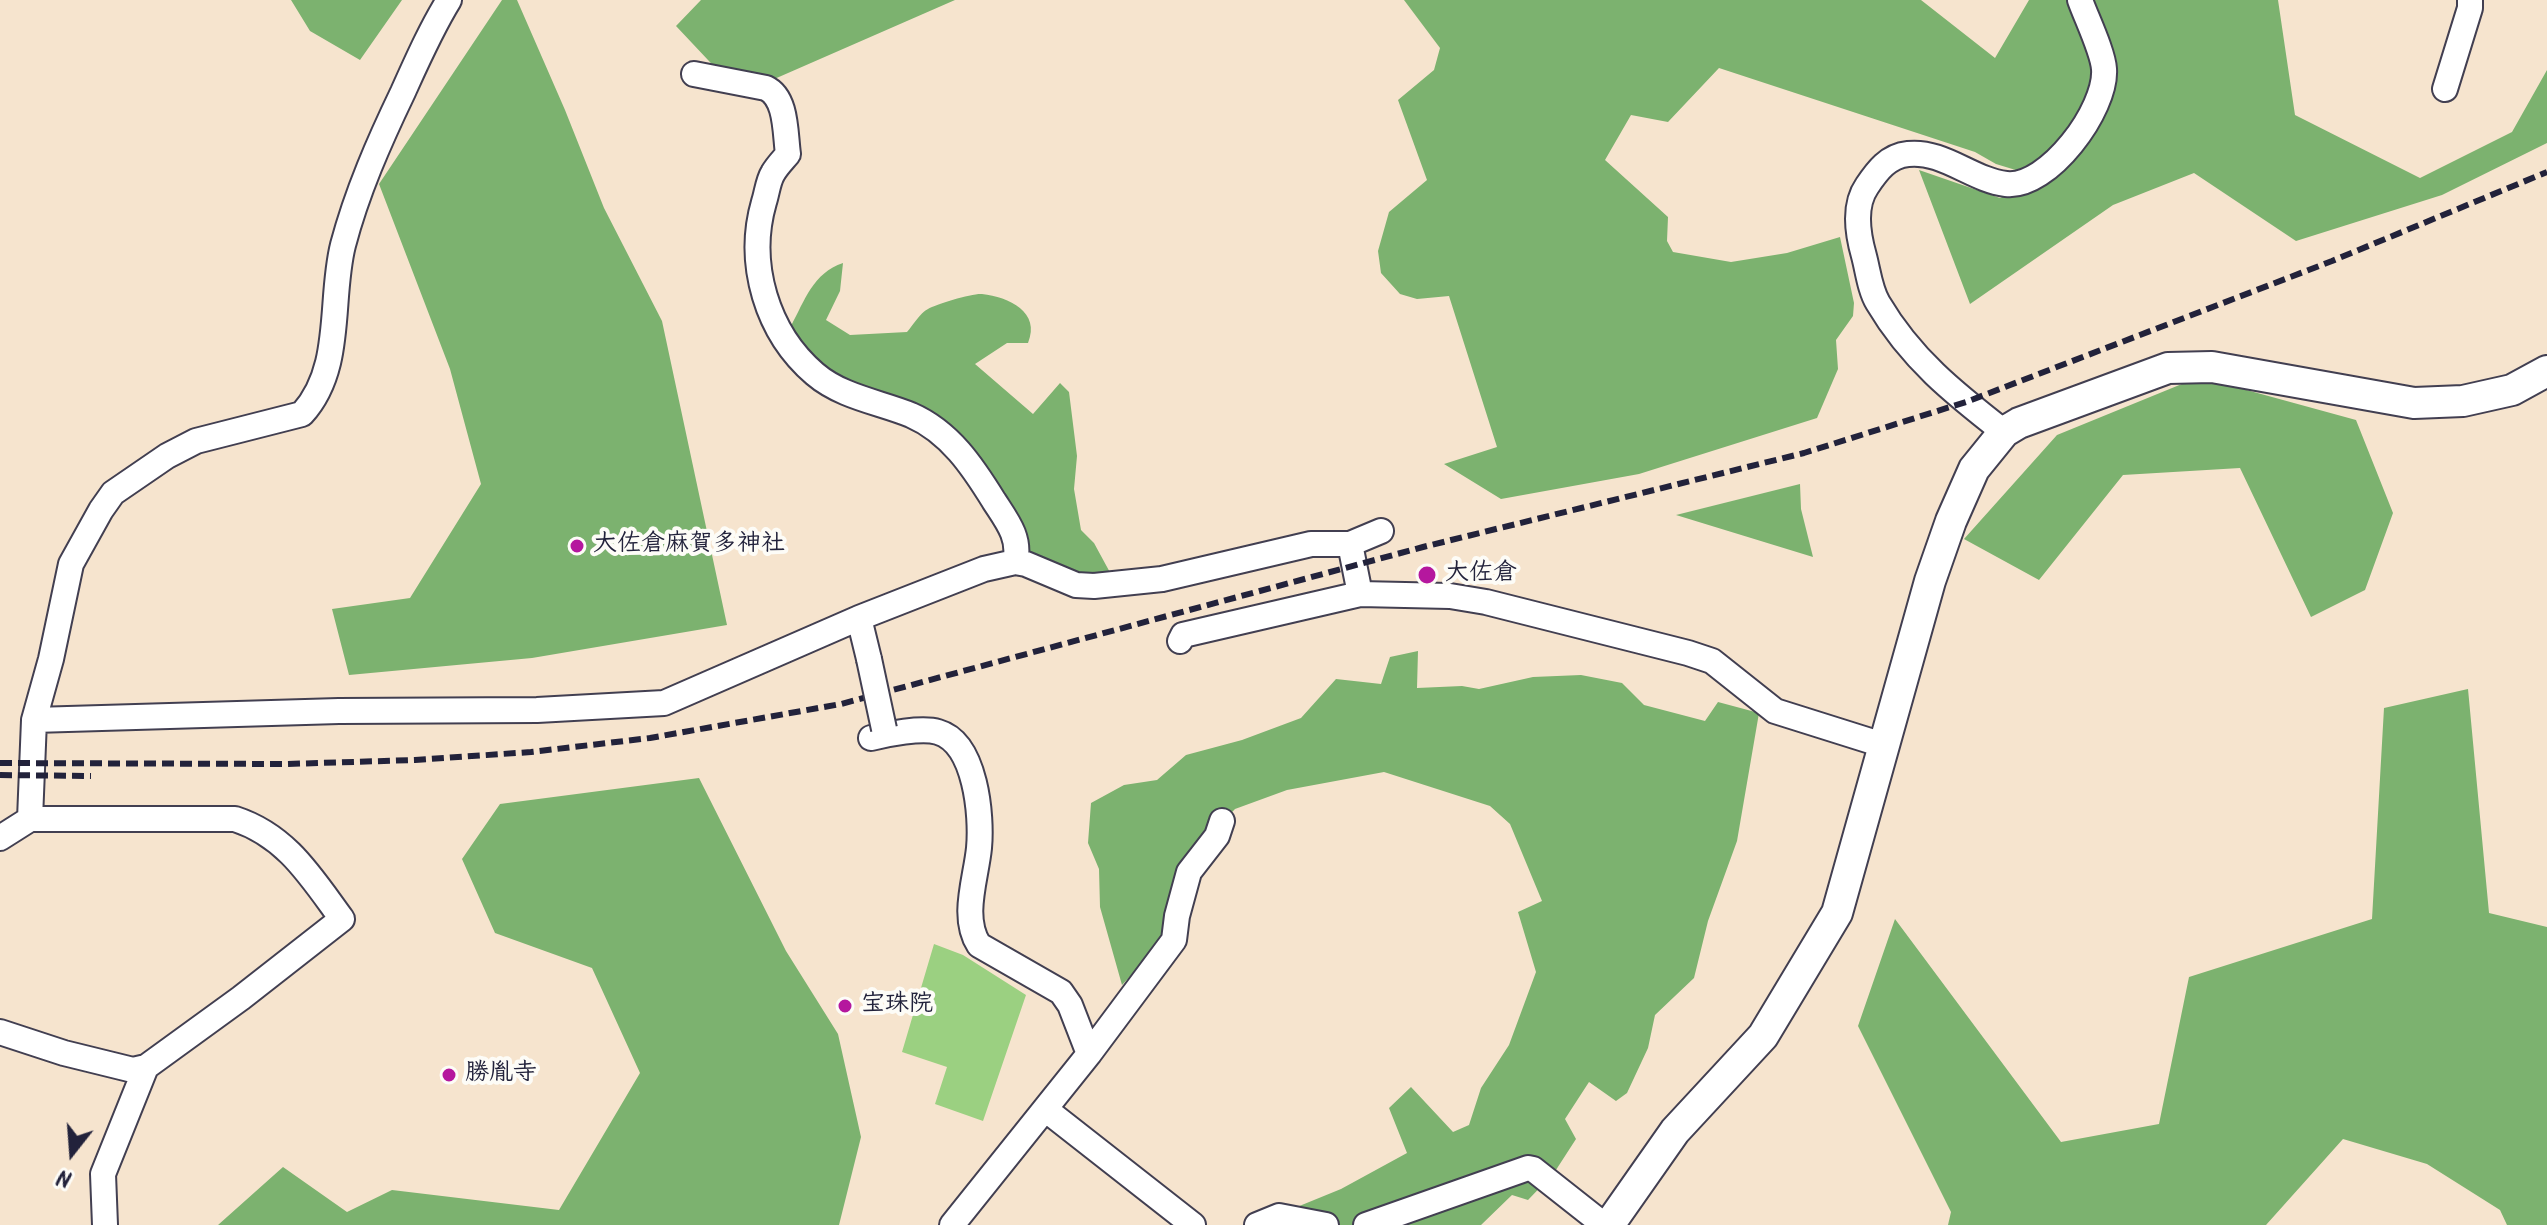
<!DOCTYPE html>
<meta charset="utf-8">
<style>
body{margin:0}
#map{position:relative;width:2547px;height:1225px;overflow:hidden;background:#f6e4ce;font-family:Kalam,sans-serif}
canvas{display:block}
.north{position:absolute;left:32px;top:1113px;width:80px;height:80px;-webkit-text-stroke:6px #fdfcf7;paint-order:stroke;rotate:197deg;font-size:22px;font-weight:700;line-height:32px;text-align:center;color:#22223b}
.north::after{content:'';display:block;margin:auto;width:28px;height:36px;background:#22223b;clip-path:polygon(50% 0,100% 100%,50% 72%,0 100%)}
</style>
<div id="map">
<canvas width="2547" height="1225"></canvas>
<div class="north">N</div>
</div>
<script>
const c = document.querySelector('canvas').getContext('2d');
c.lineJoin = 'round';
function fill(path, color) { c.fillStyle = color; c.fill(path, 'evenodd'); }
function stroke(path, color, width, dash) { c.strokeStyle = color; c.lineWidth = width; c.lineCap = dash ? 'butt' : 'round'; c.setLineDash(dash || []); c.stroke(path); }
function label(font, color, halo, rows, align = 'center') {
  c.font = font + ' Kalam,"Klee One",sans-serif'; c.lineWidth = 8; c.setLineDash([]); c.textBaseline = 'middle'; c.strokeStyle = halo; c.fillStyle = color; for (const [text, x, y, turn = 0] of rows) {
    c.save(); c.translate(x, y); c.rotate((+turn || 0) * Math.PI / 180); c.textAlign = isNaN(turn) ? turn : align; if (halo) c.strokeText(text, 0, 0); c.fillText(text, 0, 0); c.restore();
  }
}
const green = new Path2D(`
 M 934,944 L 963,955 L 1026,995 L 983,1121 L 935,1104 L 947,1067 L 902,1052 Z`);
const forest = new Path2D(`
 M 291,0 L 402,0 L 360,60 L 310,31 Z
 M 502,0 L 517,0 L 565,110 L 604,208 L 662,321 L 727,625 L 532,658 L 349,675 L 332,609 L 410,598 L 481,484 L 450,369 L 379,184 Z
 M 701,0 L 955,0 L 740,94 L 676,26 Z
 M 1404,0 L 1921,0 L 1995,58 L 2029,0 L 2076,0 L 2101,67 L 2084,121 L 2032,175 L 1996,164 L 1975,152 L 1719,68 L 1668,122 L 1631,115 L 1605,160 L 1668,217 L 1667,241 L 1673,252 L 1731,262 L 1787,253 L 1840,237 L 1854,303 L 1853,316 L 1836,340 L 1838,369 L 1817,418 L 1639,474 L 1501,499 L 1444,464 L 1497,447 L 1449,296 L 1417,299 L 1400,294 L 1381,273 L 1378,251 L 1389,212 L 1427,180 L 1398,100 L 1434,70 L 1440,48 Z
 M 2084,0 L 2278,0 L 2295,115 L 2420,178 L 2512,132 L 2547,70 L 2547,143 L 2442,195 L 2296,241 L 2194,173 L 2113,205 L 1970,304 L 1919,170 L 2000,198 L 2039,180 L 2107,88 Z
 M 843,263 L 840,291 L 826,320 L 850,335 L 907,332 C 913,325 920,313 928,309 C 936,304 973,293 982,294 C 1009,297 1041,312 1028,343 L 1007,343 L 975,364 L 1033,414 L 1060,383 L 1069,392 L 1077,456 L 1074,489 L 1081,530 L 1094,543 L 1113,578 L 1095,581 L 1032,562 L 978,464 L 843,387 L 798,351 L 791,326 C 805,300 813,273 843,263 Z
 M 2199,377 L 2356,420 L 2393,513 L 2365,590 L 2311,617 L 2240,468 L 2123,475 L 2039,580 L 1964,539 L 2057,435 Z
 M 1800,484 L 1801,509 L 1813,557 L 1676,515 Z
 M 1418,651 L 1417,688 L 1462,686 L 1479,689 L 1533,677 L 1581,675 L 1622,683 L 1644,705 L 1705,721 L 1718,702 L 1759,713 L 1737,841 L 1708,921 L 1694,978 L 1655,1015 L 1648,1048 L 1627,1093 L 1616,1101 L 1589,1082 L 1565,1119 L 1576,1139 L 1554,1173 L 1528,1200 L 1512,1195 L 1481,1225 L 1286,1225 L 1292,1209 L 1341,1189 L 1407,1153 L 1389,1108 L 1411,1087 L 1453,1132 L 1469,1125 L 1481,1088 L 1509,1045 L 1536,972 L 1518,912 L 1542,901 L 1510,824 L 1490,806 L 1384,772 L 1287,790 L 1235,809 L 1210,835 L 1168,936 L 1122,985 L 1100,907 L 1099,869 L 1088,843 L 1091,803 L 1124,785 L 1157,780 L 1186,755 L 1242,740 L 1301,718 L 1336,679 L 1381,684 L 1390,657 Z
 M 2468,689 L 2489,913 L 2547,927 L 2547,1225 L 2507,1225 L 2500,1210 L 2427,1164 L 2343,1139 L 2266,1225 L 1948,1225 L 1951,1212 L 1858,1026 L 1895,919 L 2061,1142 L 2159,1124 L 2189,977 L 2372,919 L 2384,708 Z
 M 699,778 L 786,951 L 838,1034 L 861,1137 L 839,1225 L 218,1225 L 283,1167 L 347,1212 L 392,1190 L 559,1210 L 640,1073 L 592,968 L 495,933 L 462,859 L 500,804 Z`);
const minor = new Path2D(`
 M 694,74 L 766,88 C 787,98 785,133 788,154 C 783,160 777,166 773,173 C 768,181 767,193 764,202 C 746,264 767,333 815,374 C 842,397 879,402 911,415 C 950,432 973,467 994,501 C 1007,521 1021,538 1015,562
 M 2445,89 L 2470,8 L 2470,0
 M 2004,432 C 1954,393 1911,359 1878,303 C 1870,290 1868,271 1864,256 C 1858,235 1853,206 1867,186 C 1877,171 1888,156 1908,154 C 1943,150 1972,180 2006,184 C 2048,189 2107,109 2104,69 C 2103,52 2086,17 2080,0
 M 1350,544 L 1360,594 L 1450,596 L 1486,602 L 1688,653 L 1712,661 L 1775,711 L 1883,745
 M 859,618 L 869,659
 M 1180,641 L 1183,635 L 1360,594
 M 34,720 L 339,711 L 537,710 L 664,703 L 859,618 L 984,569 L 1015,562 L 1026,564 L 1076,585 L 1094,586 L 1162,579 L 1311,544 L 1350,544 L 1381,531
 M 871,738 C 887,734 922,727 938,732 C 976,743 982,816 979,848 C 976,879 961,917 979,945 L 1061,992 L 1070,1005 L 1089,1054
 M 0,838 L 30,819 L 34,720 L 51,659 L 71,564 L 101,510 L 113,493 L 167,456 L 196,441 L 302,414 C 344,368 329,300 343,245 C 357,192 379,142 403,92 C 417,61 431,29 449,0
 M 0,1032 L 64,1053 L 133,1070 L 146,1067 L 241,998 L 342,919 C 311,877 287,836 235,819 L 30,819
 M 1045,1109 L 1193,1225
 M 105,1225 L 103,1174 L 146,1067
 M 952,1225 L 1089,1054 L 1174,940 L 1177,916 L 1189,872 L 1217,836 L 1222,821
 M 1257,1225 L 1279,1216 L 1326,1225
 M 1366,1225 L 1528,1168 L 1533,1169 L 1604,1225`);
const tertiary = new Path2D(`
 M 1609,1225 L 1675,1131 L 1763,1036 L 1837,913 L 1930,581 L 1951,521 L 1974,469 L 2004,432 L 2019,423 L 2168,368 L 2212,367 L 2414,403 L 2463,401 L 2512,390 L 2547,371`);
const rail = new Path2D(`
 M 0,763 L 287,764 L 415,760 L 531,752 L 650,738 L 841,704 L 1423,547 L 1804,453 L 1966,402 L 2332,261 L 2547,172
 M 0,775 L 91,776`);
const minorBridge = new Path2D(`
 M 869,659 L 884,729`);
const markers = [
 [577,546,8,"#b5179e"],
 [1427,575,10,"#b5179e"],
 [845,1006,8,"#b5179e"],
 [449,1075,8,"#b5179e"]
];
const poiNames = [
 ["大佐倉麻賀多神社",593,546],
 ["大佐倉",1445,575],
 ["宝珠院",861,1006],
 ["勝胤寺",465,1075]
];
fill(green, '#9bd081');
fill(forest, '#7cb26f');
stroke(minor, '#423f51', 28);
stroke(tertiary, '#423f51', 34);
stroke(minor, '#fff', 24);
stroke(tertiary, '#fff', 30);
stroke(rail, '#22223b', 6, [12, 6]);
stroke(minorBridge, '#423f51', 28, []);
stroke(minorBridge, '#fff', 24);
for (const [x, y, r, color] of markers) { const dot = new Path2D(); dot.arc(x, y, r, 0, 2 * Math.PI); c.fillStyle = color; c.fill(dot); stroke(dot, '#fdfcf7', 3); }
label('bold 24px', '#22223b', '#fdfcf7', poiNames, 'left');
</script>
